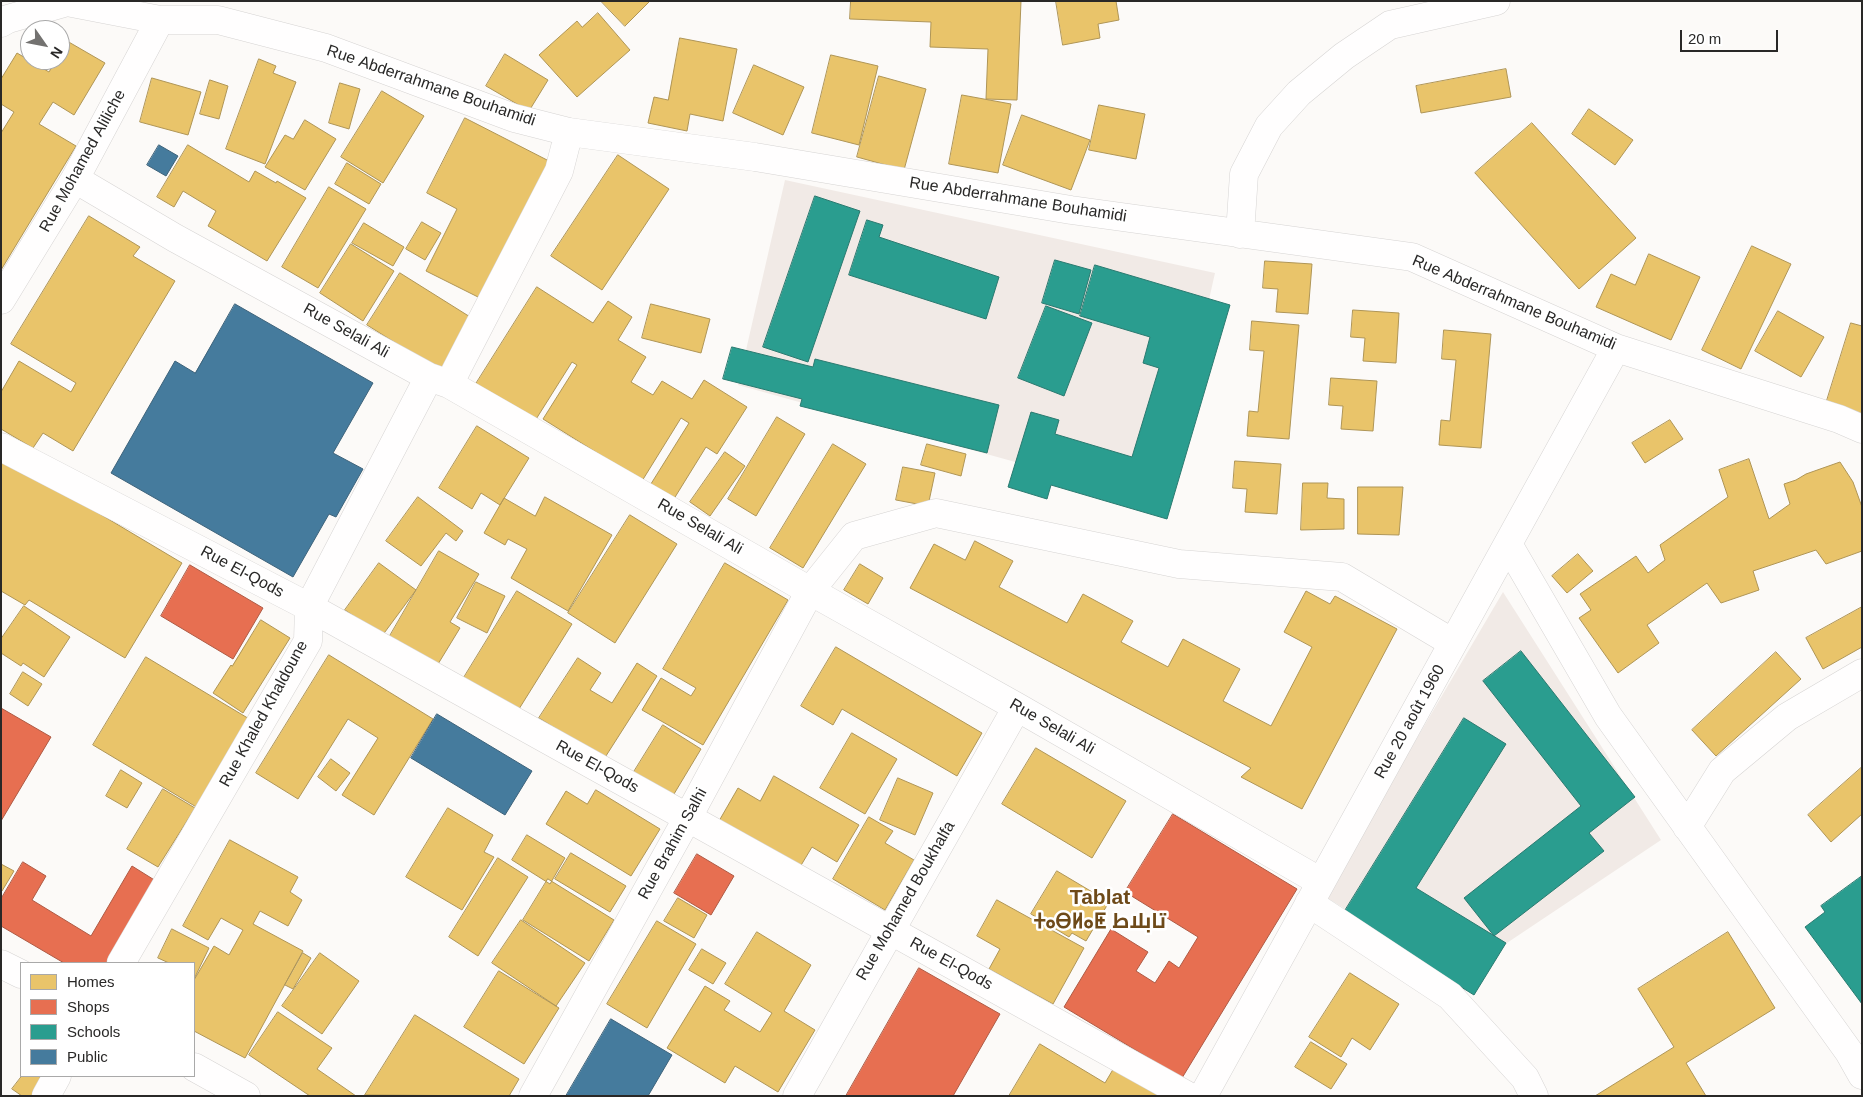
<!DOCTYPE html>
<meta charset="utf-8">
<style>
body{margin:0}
#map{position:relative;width:1863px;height:1097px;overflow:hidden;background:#fcfaf8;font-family:Helvetica,sans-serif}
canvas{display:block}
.frame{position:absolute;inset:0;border:2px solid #292827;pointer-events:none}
.legend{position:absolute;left:20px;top:962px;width:175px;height:115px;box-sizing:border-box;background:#fff;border:1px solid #a9a9a9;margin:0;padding:6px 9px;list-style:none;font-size:15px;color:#292827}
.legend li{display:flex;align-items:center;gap:10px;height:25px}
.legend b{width:25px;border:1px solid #a9a9a9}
.north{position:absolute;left:20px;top:20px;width:50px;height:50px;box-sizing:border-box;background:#fff;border:1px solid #a9a9a9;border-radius:50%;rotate:123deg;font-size:14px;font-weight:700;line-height:20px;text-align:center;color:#292827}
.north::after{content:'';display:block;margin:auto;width:18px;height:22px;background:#737270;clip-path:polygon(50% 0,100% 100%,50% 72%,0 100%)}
.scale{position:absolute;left:1680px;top:30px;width:98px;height:22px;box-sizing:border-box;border:2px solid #292827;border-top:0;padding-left:6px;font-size:15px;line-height:18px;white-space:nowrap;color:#292827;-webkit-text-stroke:4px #fff;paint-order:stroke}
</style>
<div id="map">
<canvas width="1863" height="1097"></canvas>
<div class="frame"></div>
<ul class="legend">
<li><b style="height:14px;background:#e9c46a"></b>Homes</li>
<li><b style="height:14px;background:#e76f51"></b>Shops</li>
<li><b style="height:14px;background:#2a9d8f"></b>Schools</li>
<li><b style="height:14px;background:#457b9d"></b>Public</li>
</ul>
<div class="north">N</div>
<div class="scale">20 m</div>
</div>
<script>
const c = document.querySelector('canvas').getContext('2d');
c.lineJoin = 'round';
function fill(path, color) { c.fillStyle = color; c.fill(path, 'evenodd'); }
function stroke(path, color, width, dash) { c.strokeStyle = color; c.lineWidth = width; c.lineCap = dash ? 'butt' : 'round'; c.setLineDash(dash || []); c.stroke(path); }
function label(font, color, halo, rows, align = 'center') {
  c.font = font + ' Helvetica,Cairo,"Noto Sans Tifinagh",sans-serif'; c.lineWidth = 5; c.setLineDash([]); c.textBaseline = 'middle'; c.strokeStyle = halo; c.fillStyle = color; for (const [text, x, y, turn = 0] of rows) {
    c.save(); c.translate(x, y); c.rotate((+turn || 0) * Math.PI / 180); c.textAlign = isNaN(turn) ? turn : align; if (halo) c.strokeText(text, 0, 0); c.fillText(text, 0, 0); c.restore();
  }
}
const built = new Path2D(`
 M 785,180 L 1215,273 L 1163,503 L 738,385 Z
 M 1503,592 L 1661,840 L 1456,977 L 1324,896 Z`);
const homes = new Path2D(`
 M 601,1 L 650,1 L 625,26 Z
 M 851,1 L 1021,1 L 1017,100 L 986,99 L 988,49 L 930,47 L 931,22 L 850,19 Z
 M 1056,1 L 1116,1 L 1119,20 L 1098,24 L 1100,38 L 1063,45 Z
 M 598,13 L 630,50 L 577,97 L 539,55 L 577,21 L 582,27 Z
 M 680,38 L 737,49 L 723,121 L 690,114 L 687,131 L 648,123 L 654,97 L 668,100 Z
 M 67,41 L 105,63 L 74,115 L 53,102 L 39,124 L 76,146 L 1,270 L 1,133 L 14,112 L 1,104 L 1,79 L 17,53 L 49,72 L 56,60 L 60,60 L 60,53 Z
 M 505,54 L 548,80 L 529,111 L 486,86 Z
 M 831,55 L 878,66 L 859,145 L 812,133 Z
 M 259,59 L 276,66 L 273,73 L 296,82 L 265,164 L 226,149 Z
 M 754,65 L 804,87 L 783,135 L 733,113 Z
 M 1506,69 L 1511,97 L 1421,113 L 1416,86 Z
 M 879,76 L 926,89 L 904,170 L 857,157 Z
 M 152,78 L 201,92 L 188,135 L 140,122 Z
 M 210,80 L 228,86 L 219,119 L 200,114 Z
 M 340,83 L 360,89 L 349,129 L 329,123 Z
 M 382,91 L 424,116 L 383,183 L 341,157 Z
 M 962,95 L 1011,104 L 998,173 L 949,164 Z
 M 1099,105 L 1145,114 L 1136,159 L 1089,150 Z
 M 1589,109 L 1633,140 L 1615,165 L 1572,134 Z
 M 1022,115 L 1090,140 L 1071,190 L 1003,165 Z
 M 465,118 L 549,161 L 480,298 L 426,271 L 457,209 L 427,193 Z
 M 305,120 L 336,139 L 305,190 L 265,167 L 285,135 L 293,139 Z
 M 1532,123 L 1636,238 L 1579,289 L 1475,173 Z
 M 188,145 L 249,182 L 255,171 L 276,183 L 277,181 L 306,198 L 267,261 L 208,226 L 216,211 L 183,191 L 174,207 L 157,197 Z
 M 618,155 L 669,189 L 602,290 L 551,256 Z
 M 347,163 L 381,184 L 369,204 L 335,184 Z
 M 329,187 L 366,209 L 318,288 L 282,267 Z
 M 89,216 L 140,247 L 133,256 L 175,281 L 73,451 L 43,433 L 33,448 L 1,429 L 1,392 L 19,361 L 71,392 L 76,383 L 11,344 Z
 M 422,222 L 441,233 L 425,260 L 406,249 Z
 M 364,223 L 404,247 L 393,266 L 352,243 Z
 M 351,244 L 394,271 L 363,321 L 320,293 Z
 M 1752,246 L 1791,264 L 1741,369 L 1702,350 Z
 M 1649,254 L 1700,277 L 1671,340 L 1596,307 L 1611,274 L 1635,285 Z
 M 1265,261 L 1312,264 L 1308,314 L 1276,312 L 1278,289 L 1263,288 Z
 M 400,273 L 475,320 L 442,372 L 367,325 Z
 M 537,287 L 593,323 L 608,301 L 632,317 L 618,340 L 646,357 L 631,382 L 653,395 L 662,381 L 692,399 L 704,380 L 747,407 L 717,454 L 706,447 L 672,502 L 649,487 L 689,423 L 681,418 L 642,481 L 543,419 L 577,365 L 572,362 L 533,424 L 474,387 Z
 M 651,304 L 710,319 L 701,353 L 642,338 Z
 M 1353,310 L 1399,313 L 1396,363 L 1363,361 L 1365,338 L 1351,337 Z
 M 1778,311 L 1824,337 L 1801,377 L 1755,351 Z
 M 1252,321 L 1299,325 L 1289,439 L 1247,436 L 1249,411 L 1258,412 L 1264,351 L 1250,350 Z
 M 1851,323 L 1862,326 L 1862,418 L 1825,407 Z
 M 1444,330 L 1491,334 L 1481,448 L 1439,445 L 1441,420 L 1450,421 L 1456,360 L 1442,359 Z
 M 1331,378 L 1377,381 L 1373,431 L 1341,429 L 1343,406 L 1329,405 Z
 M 777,417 L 805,434 L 756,516 L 728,499 Z
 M 1670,420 L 1683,439 L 1645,463 L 1632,443 Z
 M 477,426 L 529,458 L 500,505 L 481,493 L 472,509 L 439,488 Z
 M 833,444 L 866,464 L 803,568 L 770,548 Z
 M 927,444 L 966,454 L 961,476 L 921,465 Z
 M 725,452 L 745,466 L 710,516 L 690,502 Z
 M 1,455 L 182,563 L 125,658 L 29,600 L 25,605 L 1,591 Z
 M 1749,459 L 1769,519 L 1790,504 L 1784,484 L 1796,480 L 1806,474 L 1840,462 L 1853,482 L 1862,507 L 1862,551 L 1826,564 L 1816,550 L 1753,571 L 1759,590 L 1721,603 L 1707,583 L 1647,625 L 1659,643 L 1618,673 L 1579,618 L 1591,610 L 1580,594 L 1636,556 L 1648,573 L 1665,560 L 1660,545 L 1728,497 L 1719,470 Z
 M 1235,461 L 1281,464 L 1277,514 L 1245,512 L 1247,489 L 1233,488 Z
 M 903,467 L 935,473 L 928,506 L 896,500 Z
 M 1303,483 L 1328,483 L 1327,498 L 1344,499 L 1344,529 L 1301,530 Z
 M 1358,487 L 1403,487 L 1399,535 L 1358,534 Z
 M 418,497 L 463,531 L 456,541 L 446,533 L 421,566 L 386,541 Z
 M 545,497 L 612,535 L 568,611 L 511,578 L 527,549 L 508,539 L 505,545 L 484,533 L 504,498 L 535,516 Z
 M 630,515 L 677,544 L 615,643 L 568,613 Z
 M 975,541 L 1013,561 L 999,587 L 1067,623 L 1083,594 L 1133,621 L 1121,642 L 1168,667 L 1183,639 L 1240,669 L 1223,701 L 1271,726 L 1312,647 L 1284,632 L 1306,591 L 1330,604 L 1335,596 L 1397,629 L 1302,809 L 1241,777 L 1251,768 L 910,588 L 934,544 L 965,560 Z
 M 439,551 L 479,574 L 450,622 L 460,628 L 435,669 L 387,641 Z
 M 1578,554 L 1593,571 L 1567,593 L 1552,576 Z
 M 379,563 L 416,590 L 382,636 L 345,610 Z
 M 725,563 L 788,600 L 703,745 L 642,710 L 661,678 L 691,696 L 696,688 L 663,669 Z
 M 860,564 L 883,578 L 868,604 L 844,590 Z
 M 476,582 L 505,596 L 487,633 L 457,618 Z
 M 517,591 L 572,624 L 514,717 L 460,684 Z
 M 24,606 L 70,637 L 44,677 L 23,663 L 21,666 L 1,653 L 1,639 Z
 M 1862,607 L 1862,647 L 1823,669 L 1806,638 Z
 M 261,620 L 290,638 L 243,713 L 213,693 L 231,665 L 232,666 Z
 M 836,647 L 982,733 L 957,776 L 842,709 L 833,725 L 801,706 Z
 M 1776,652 L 1801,679 L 1716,756 L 1692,730 Z
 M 329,655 L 433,719 L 374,815 L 342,795 L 378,738 L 348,719 L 298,799 L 256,773 Z
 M 146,657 L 251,720 L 198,808 L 93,745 Z
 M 578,658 L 601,673 L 590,690 L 612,703 L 637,663 L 657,676 L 604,759 L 539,718 Z
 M 23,672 L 42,684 L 28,706 L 10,694 Z
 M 663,725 L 701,749 L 671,799 L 632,775 Z
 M 852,733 L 897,759 L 865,814 L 820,788 Z
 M 1036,748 L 1126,801 L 1092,858 L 1002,804 Z
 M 331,759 L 350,773 L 336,791 L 318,777 Z
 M 1862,767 L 1862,814 L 1831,842 L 1808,815 Z
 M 121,770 L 142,783 L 127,808 L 106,796 Z
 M 774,776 L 859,825 L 837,862 L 812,847 L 800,867 L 719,821 L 738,788 L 760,801 Z
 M 898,778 L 933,793 L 915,835 L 880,820 Z
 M 163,789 L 195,808 L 158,867 L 127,849 Z
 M 596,790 L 660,829 L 631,876 L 546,824 L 566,791 L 587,804 Z
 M 448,808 L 493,835 L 484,852 L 494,857 L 462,910 L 406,877 Z
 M 869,817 L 893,831 L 885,843 L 914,860 L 885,910 L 833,879 Z
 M 527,835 L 565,858 L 550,884 L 512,860 Z
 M 230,840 L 298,877 L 290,892 L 302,900 L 288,926 L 260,911 L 253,924 L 303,951 L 245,1058 L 194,1031 L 194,980 L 214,946 L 229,955 L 243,930 L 221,918 L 208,940 L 183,926 Z
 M 571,853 L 626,886 L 610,912 L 555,879 Z
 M 498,858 L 528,877 L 478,956 L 449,937 Z
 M 1,864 L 14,871 L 2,891 L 1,891 Z
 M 1057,871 L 1109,902 L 1086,941 L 1072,933 L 1069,937 L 1031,914 Z
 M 548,879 L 614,920 L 589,961 L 523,920 Z
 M 678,898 L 707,915 L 694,938 L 664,921 Z
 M 997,900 L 1084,948 L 1053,1004 L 989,969 L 1000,949 L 977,936 Z
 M 521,920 L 585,963 L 556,1006 L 492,963 Z
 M 657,921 L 696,944 L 647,1028 L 607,1004 Z
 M 172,929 L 209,948 L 195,977 L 194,976 L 194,963 L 169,963 L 158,958 Z
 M 757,932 L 811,965 L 784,1011 L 815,1030 L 778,1092 L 735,1066 L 725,1083 L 667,1048 L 705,986 L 730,1001 L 724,1010 L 760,1032 L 772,1013 L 725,984 Z
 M 1728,932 L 1775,1008 L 1686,1063 L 1706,1096 L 1595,1096 L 1674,1047 L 1638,989 Z
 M 702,949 L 726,963 L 713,984 L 689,970 Z
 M 303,953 L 311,958 L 293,989 L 285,985 Z
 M 320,953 L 359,981 L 322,1034 L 282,1006 Z
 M 499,971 L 559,1008 L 524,1064 L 464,1027 Z
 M 1350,973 L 1399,1004 L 1370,1050 L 1352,1038 L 1341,1057 L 1309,1037 Z
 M 278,1012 L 332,1048 L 317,1069 L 356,1096 L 310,1096 L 249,1055 Z
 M 415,1015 L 519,1079 L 509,1096 L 365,1095 Z
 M 1311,1042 L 1347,1064 L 1331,1089 L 1295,1067 Z
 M 1040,1044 L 1105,1083 L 1115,1066 L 1164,1096 L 1009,1096 Z
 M 22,1076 L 38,1076 L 47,1082 L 37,1096 L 22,1096 L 12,1089 Z`);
const shops = new Path2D(`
 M 190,565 L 263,608 L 233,659 L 161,616 Z
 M 1,708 L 51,737 L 1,821 Z
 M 1173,814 L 1297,889 L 1182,1078 L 1064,1007 L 1111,929 L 1148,952 L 1136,971 L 1155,983 L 1169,961 L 1179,968 L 1198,937 L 1125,892 Z
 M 697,854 L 734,876 L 711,915 L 674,893 Z
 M 23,862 L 46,876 L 32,900 L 91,936 L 132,866 L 156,881 L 106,963 L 64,963 L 1,926 L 1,899 Z
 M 919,968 L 1000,1014 L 953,1096 L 846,1096 Z`);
const schools = new Path2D(`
 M 815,196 L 860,211 L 808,362 L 763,347 Z
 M 867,220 L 883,225 L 879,237 L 999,277 L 986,319 L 849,275 Z
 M 1055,260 L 1091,270 L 1079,314 L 1042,303 Z
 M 1095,265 L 1230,305 L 1167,519 L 1051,485 L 1047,499 L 1008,487 L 1031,412 L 1059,420 L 1055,434 L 1132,457 L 1159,368 L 1143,363 L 1150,337 L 1080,316 Z
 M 1046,306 L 1092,323 L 1064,396 L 1018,378 Z
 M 732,347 L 813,367 L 815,359 L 999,405 L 987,453 L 800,406 L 802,399 L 723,379 Z
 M 1521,651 L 1635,797 L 1589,833 L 1604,851 L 1494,936 L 1464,898 L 1581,806 L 1483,681 Z
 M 1464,718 L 1506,744 L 1416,888 L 1506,943 L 1474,995 L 1343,914 Z
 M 1862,876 L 1862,1004 L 1805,927 L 1825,912 L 1821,906 Z`);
const public = new Path2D(`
 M 159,145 L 178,156 L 166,176 L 147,165 Z
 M 235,304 L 373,383 L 333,453 L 363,469 L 336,517 L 329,514 L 293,577 L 111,473 L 175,361 L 195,373 Z
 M 437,714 L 532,771 L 505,815 L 411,758 Z
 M 611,1019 L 672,1055 L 648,1096 L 566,1096 Z`);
const minor = new Path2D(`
 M 1,23 L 8,19 L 67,2 L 160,20 L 218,20 L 326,48 L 514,118 L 569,132 L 755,157 L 1071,210 L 1412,257 L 1616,348 L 1839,419 L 1862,429
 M 75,179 L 175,238 L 429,377 L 449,384 L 810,591 L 1017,707 L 1321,882
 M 1240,234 L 1244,174 L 1269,126 L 1299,93 L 1344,56 L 1390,25 L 1496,1
 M 1,300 L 75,179 L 160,20
 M 449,384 L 559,171 L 569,132
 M 1,447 L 309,607 L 1188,1096
 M 1508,544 L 1608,716 L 1849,1052 L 1862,1075
 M 1687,827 L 1722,771 L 1787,717 L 1862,673
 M 1309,903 L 1450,996 L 1525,1078 L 1534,1096
 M 121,963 L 308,641 L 309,607 L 429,377
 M 46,1096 L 57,1076
 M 533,1096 L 688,817 L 810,591 L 854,536 L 936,513 L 1179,564 L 1342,577 L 1453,643
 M 797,1096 L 1017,707
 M 1203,1096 L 1616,348`);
const major = new Path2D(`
 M 1,964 L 21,974
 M 194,1067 L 246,1096`);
const streetNames = [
 ["Rue Abderrahmane Bouhamidi",431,86,19],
 ["Rue Mohamed Aliliche",83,161,-61],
 ["Rue Abderrahmane Bouhamidi",1018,200,9],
 ["Rue Abderrahmane Bouhamidi",1514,303,23],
 ["Rue Selali Ali",346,331,29],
 ["Rue Selali Ali",700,527,30],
 ["Rue El-Qods",242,572,28],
 ["Rue Khaled Khaldoune",264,714,-61],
 ["Rue 20 août 1960",1410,722,-61],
 ["Rue Selali Ali",1052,727,30],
 ["Rue El-Qods",597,767,29],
 ["Rue Brahim Salhi",673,844,-61],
 ["Rue Mohamed Boukhalfa",906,901,-60],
 ["Rue El-Qods",951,964,29]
];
const districtNames = [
 ["Tablat",1100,898],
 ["ⵜⴰⴱⵍⴰⵟ تابلاط",1100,922]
];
fill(built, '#f1eae6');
fill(homes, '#e9c46a');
stroke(homes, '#af9556', 1);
fill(shops, '#e76f51');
stroke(shops, '#ae5a44', 1);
fill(schools, '#2a9d8f');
stroke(schools, '#2a7a70', 1);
fill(public, '#457b9d');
stroke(public, '#3d627a', 1);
stroke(minor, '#d6d4d3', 29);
stroke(major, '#d6d4d3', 29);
stroke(minor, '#fffefe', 28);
stroke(major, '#fffefe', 28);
label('16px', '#292827', '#fff', streetNames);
label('bold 21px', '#6e4a19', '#fff', districtNames);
</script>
